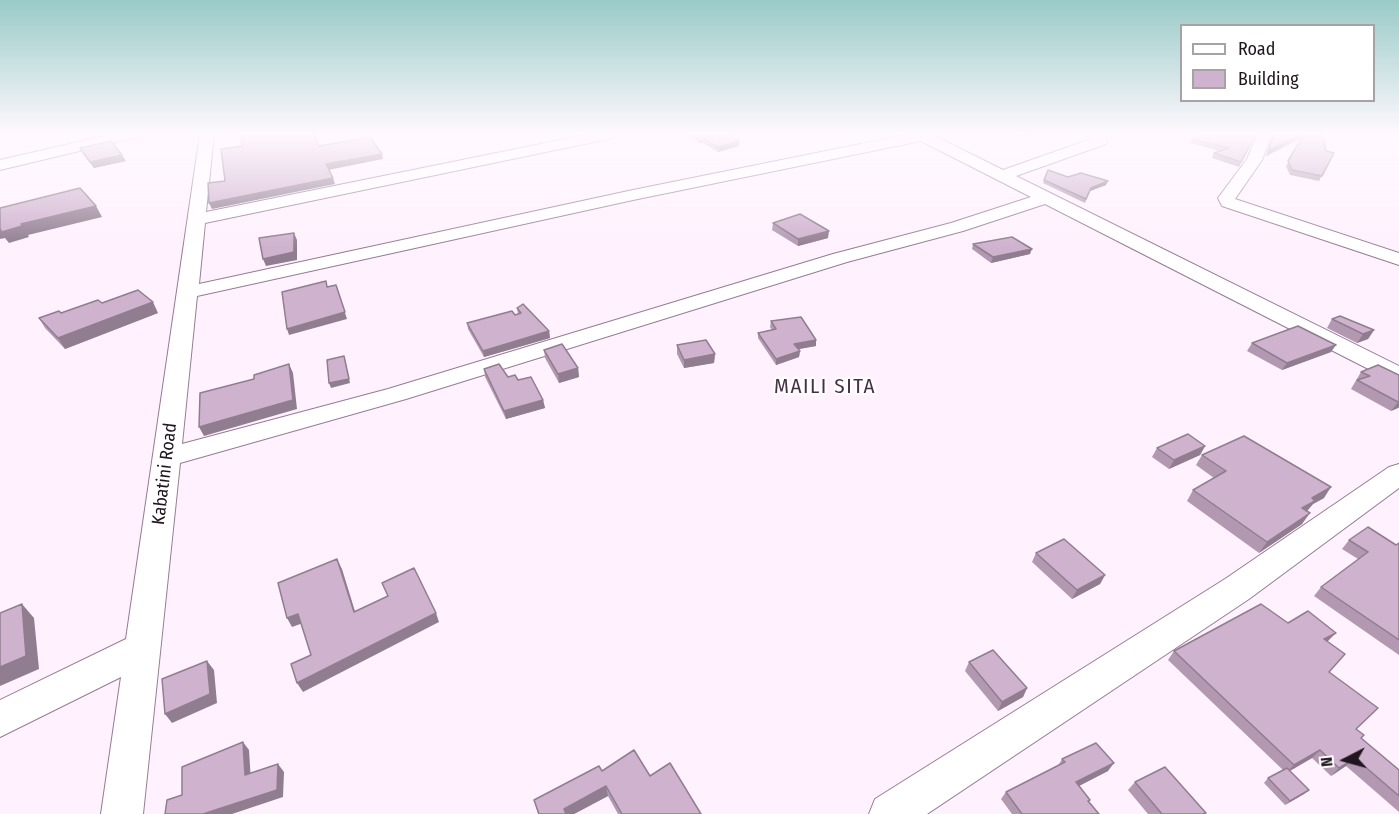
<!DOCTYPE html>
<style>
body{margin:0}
#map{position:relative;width:1399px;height:814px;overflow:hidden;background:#fff2fe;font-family:"Fira Sans Condensed",sans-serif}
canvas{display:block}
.legend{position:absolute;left:1180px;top:24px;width:195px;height:78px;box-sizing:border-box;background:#fff;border:2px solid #a6a2a6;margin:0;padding:8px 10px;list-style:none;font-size:18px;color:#211620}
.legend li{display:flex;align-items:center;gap:12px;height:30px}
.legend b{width:30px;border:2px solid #a6a2a6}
.north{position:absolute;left:1315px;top:730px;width:60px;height:60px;-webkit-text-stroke:4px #fff;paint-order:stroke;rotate:264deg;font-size:16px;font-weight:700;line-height:24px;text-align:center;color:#211620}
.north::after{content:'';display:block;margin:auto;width:21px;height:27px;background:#211620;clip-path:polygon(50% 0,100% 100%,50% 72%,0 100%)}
</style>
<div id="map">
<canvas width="1399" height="814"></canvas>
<ul class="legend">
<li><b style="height:8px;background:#fff"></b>Road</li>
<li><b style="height:16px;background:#cfb2ce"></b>Building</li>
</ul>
<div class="north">N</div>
</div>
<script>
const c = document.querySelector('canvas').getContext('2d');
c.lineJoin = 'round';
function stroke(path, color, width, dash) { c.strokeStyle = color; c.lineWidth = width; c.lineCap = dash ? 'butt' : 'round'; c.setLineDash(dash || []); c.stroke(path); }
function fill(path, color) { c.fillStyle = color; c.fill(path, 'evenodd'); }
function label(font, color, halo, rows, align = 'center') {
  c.font = font + ' "Fira Sans Condensed",sans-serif'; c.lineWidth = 4.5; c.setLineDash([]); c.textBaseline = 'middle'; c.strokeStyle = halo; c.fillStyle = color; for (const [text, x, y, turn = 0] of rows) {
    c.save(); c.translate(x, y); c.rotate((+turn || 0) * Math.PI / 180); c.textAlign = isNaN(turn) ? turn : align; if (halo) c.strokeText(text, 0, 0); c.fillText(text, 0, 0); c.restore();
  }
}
const minor = new Path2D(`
 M 113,134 L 140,134 L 138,137 L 0,170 L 0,160 Z
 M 200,134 L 214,134 L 206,212 L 590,134 L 620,134 L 613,138 L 205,223 L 199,284 L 633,190 L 910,134 L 931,134 L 1003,170 L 1091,139 L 1083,134 L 1103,134 L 1108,141 L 1106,144 L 1016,176 L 1399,366 L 1399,382 L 1390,380 L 1045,204 L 963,231 L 847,262 L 406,399 L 180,463 L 143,814 L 101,814 L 121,677 L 0,737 L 0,700 L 126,639 ZM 921,141 L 1031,197 L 951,223 L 833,254 L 388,389 L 182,444 L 197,296 L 633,200 Z
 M 1258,134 L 1272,134 L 1262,160 L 1235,199 L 1399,253 L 1399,265 L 1222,206 L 1218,198 L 1247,159 Z
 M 1399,464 L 1399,488 L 1249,599 L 927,814 L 869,814 L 875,799 L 1225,579 L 1389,467 Z`);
const wall = new Path2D(`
 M 685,134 L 727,134 L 739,141 L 739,146 L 718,152 L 703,143 L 699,143 Z
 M 1012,134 L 1030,134 L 1022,137 Z
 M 1257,134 L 1239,167 L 1212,158 L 1214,153 L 1220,151 L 1190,143 L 1192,139 Z
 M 1273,134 L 1323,134 L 1326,151 L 1334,153 L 1319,181 L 1290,175 L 1286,166 L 1303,137 L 1266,156 Z
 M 80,148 L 122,155 L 126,161 L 94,168 L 83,154 Z
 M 1048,170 L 1068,177 L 1106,185 L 1090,191 L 1085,203 L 1043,183 Z
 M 773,223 L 828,238 L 798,246 L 772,230 Z
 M 973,244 L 1030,254 L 991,263 L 972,249 Z
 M 102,303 L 158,313 L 65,349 L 45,328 L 39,318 Z
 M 517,308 L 549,331 L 550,338 L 484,357 L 468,329 L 467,323 L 515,315 L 518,314 Z
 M 1332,319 L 1374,330 L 1368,339 L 1357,343 L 1327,328 Z
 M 771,321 L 816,346 L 798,349 L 800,351 L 799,357 L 776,365 L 758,338 L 758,333 L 772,330 L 770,327 Z
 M 1252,343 L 1331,352 L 1282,370 L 1247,351 Z
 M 677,345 L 715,354 L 714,363 L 684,368 L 677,354 Z
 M 544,350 L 578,368 L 579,377 L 559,383 L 545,358 Z
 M 484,369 L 518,380 L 543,400 L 545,408 L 506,419 L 485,377 Z
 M 1361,372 L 1399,375 L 1399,408 L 1398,408 L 1391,411 L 1351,389 Z
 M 1205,446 L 1200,455 L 1169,469 L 1152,457 L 1157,448 Z
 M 1202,455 L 1324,498 L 1313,504 L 1307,511 L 1302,524 L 1259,553 L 1187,501 L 1193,490 L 1214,478 L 1196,465 Z
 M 1349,540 L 1396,545 L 1399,543 L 1399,655 L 1314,596 L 1321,587 L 1358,559 L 1342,549 Z
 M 1036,553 L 1105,575 L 1100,584 L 1072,599 L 1032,562 Z
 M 1288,623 L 1327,642 L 1329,672 L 1361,738 L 1399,770 L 1399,812 L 1346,766 L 1331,776 L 1312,758 L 1290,771 L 1304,794 L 1285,805 L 1264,783 L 1268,778 L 1283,770 L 1168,660 L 1174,651 Z
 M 969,662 L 1027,688 L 1023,697 L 998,711 L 965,671 Z
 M 1062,759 L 1108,771 L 1079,786 L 1089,801 L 1099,814 L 1012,814 L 1001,799 L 1006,792 L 1058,766 Z
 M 602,771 L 650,776 L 701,814 L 618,814 L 608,796 L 574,814 L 538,814 L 534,800 Z
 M 1135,782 L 1206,813 L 1204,814 L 1148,814 L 1128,790 Z`);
const shadedWall = new Path2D(`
 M 1023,134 L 1030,134 L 1022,137 Z
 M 1302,134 L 1305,134 L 1303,137 L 1266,156 L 1268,151 Z
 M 704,138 L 703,143 L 699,143 L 699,139 Z
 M 739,141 L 739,146 L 718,152 L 718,147 Z
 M 382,154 L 383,159 L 328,170 L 326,164 Z
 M 122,155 L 126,161 L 94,168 L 90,162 Z
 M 333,178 L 335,184 L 212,209 L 209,203 Z
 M 1108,181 L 1106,185 L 1090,191 L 1085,203 L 1091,188 Z
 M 96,206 L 102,217 L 28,235 L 29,237 L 9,243 L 5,238 L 0,239 L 0,229 Z
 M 829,231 L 828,238 L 798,246 L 798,239 Z
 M 294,233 L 297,240 L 297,260 L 266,266 L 263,259 Z
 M 1032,249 L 1030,254 L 991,263 L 993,257 Z
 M 336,285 L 347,319 L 289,335 L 287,329 Z
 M 153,302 L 158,313 L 65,349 L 58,338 Z
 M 1374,330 L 1368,339 L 1357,343 L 1363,334 Z
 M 549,331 L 550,338 L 484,357 L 483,351 Z
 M 816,340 L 816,346 L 794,350 L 794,344 Z
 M 1336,345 L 1331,352 L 1282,370 L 1287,363 Z
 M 800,351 L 799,357 L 776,365 L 776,359 Z
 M 715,354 L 714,363 L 684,368 L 684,360 Z
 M 344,356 L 350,383 L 331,388 L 329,383 Z
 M 289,364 L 293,373 L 297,409 L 204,436 L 199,427 Z
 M 578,368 L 579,377 L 559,383 L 558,374 Z
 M 543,400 L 545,408 L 506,419 L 504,411 Z
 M 1399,401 L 1399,406 L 1398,408 L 1391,411 Z
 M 1205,446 L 1200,455 L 1169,469 L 1174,460 Z
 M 1331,487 L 1324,498 L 1313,504 L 1307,511 L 1302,508 L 1312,498 Z
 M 1310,513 L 1302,524 L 1259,553 L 1267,542 Z
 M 337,559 L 342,569 L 358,621 L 354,612 Z
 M 1105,575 L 1100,584 L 1072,599 L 1077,590 Z
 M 22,604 L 34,618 L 39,669 L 0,686 L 0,667 Z
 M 436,613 L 439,622 L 303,692 L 297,683 Z
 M 298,614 L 303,623 L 292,627 L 287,618 Z
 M 1336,633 L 1328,641 L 1316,648 L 1324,639 Z
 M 207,661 L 214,670 L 217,703 L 172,723 L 165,714 Z
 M 1027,688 L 1023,697 L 998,711 L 1002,702 Z
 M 243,742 L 249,750 L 251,782 L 245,775 Z
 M 1320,750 L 1312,758 L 1286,773 L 1294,765 Z
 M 1355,758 L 1346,766 L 1331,776 L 1339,768 Z
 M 1114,763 L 1108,771 L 1071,790 L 1076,782 Z
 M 278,764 L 284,772 L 283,797 L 232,814 L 203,814 Z
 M 606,786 L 608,796 L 574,814 L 565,814 L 564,809 Z
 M 1309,790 L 1304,794 L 1285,805 L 1290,801 Z`);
const building = new Path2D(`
 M 241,134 L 314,134 L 319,146 L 370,137 L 382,154 L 326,164 L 333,178 L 209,203 L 208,183 L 225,181 L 221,149 L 242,146 Z
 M 692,134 L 727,134 L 739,141 L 718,147 L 704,138 L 699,139 Z
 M 1198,134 L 1256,134 L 1241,162 L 1214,153 L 1229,148 L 1192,139 Z
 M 1274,134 L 1302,134 L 1268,151 Z
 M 1304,134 L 1323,134 L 1326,151 L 1334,153 L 1322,176 L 1292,170 L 1288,161 Z
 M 111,141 L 122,155 L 90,162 L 80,148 Z
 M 1048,170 L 1068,177 L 1081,173 L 1108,181 L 1091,188 L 1086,199 L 1044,180 Z
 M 80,188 L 96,206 L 21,224 L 22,226 L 2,232 L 0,229 L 0,208 Z
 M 800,214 L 829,231 L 798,239 L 773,223 Z
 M 294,233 L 294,252 L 263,259 L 259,238 Z
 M 1012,237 L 1032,249 L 993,257 L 973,244 Z
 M 326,281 L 327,287 L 336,285 L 345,312 L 287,329 L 282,292 Z
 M 138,290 L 153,302 L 58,338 L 39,318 L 59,311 L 61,313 L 98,300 L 102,303 Z
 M 523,304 L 549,331 L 483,351 L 467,323 L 512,311 L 515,315 L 521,313 L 517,308 Z
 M 1340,316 L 1374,330 L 1363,334 L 1332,319 Z
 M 801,317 L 816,340 L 794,344 L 800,351 L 776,359 L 758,333 L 776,329 L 771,321 Z
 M 1298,326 L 1336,345 L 1287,363 L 1252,343 Z
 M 706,340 L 715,354 L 684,360 L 677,345 Z
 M 562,344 L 578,368 L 558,374 L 544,350 Z
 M 344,356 L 349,379 L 329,383 L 327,360 Z
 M 289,364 L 293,400 L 199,427 L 200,393 L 254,379 L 254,375 Z
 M 499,364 L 508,377 L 515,375 L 518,380 L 531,377 L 543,400 L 504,411 L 484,369 Z
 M 1378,365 L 1399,375 L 1399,401 L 1398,402 L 1357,380 L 1370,376 L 1361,372 Z
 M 1188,434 L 1205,446 L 1174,460 L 1157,448 Z
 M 1244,436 L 1331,487 L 1312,498 L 1315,501 L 1302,508 L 1310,513 L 1267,542 L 1193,490 L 1226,471 L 1202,455 Z
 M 1368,527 L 1396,545 L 1399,543 L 1399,640 L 1321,587 L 1368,552 L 1349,540 Z
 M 1064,539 L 1105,575 L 1077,590 L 1036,553 Z
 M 337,559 L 354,612 L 388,596 L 382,583 L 414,568 L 436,613 L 297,683 L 291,664 L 311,655 L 298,614 L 287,618 L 278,583 Z
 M 22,604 L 26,656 L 0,667 L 0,613 Z
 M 1261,604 L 1288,623 L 1308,611 L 1336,633 L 1324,639 L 1345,654 L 1329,672 L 1378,708 L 1356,729 L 1364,735 L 1361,738 L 1399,770 L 1399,796 L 1355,758 L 1339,768 L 1320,750 L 1294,765 L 1174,651 Z
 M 993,650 L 1027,688 L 1002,702 L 969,662 Z
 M 207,661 L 210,694 L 165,714 L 162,679 Z
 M 243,742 L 245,775 L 278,764 L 277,790 L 203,814 L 165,814 L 167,800 L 182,795 L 182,767 Z
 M 1096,743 L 1114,763 L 1076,782 L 1090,800 L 1088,801 L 1099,814 L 1022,814 L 1006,792 L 1065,762 L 1062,759 Z
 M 634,750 L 650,776 L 670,763 L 701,814 L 622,814 L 606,786 L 564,809 L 566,814 L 539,814 L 534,800 L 599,766 L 602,771 Z
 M 1165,767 L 1206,813 L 1203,814 L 1162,814 L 1135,782 Z
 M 1287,768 L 1309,790 L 1290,801 L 1268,778 Z`);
const streetNames = [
 ["Kabatini Road",165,474,-83]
];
const quarterNames = [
 ["MAILI SITA",825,387]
];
stroke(minor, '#967b95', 2);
fill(minor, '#fff');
fill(wall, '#b299b1');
fill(shadedWall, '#917d90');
fill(building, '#cfb2ce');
stroke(building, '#917d90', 1.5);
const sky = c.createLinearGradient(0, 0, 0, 248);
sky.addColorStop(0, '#99cac7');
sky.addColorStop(0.54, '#fff9ff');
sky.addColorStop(1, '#fff9ff00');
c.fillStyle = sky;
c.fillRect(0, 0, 1399, 248);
label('18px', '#211620', '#fff', streetNames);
c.letterSpacing = '1.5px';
label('21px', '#473046', '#fff', quarterNames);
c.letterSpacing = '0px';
</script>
